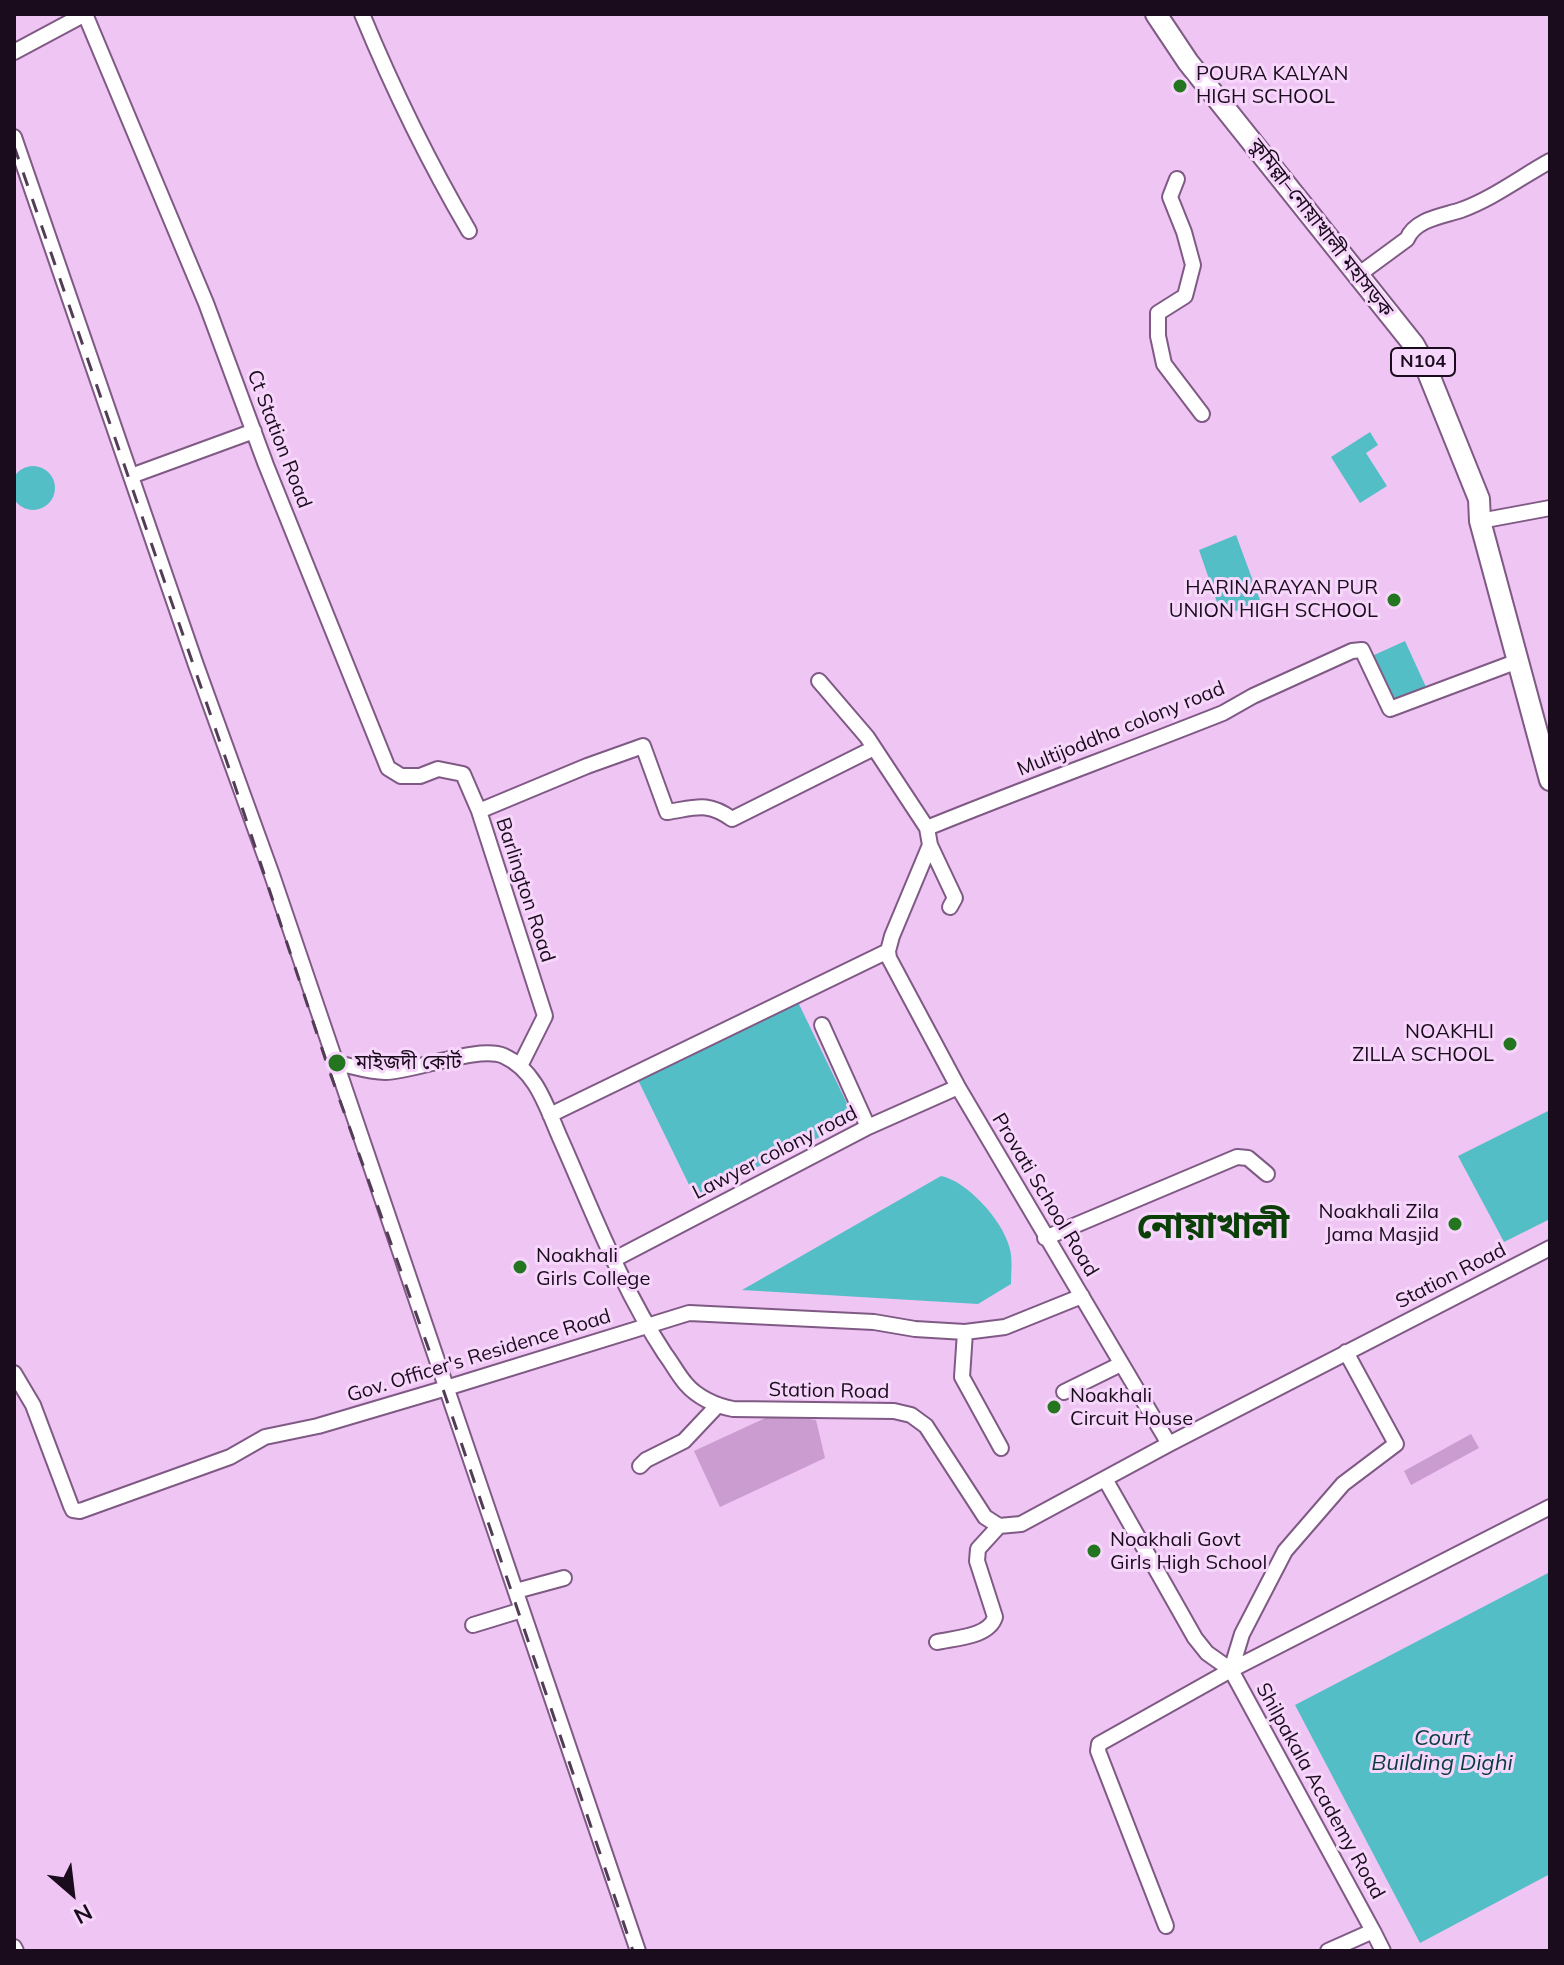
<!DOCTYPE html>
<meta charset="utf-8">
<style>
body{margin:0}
#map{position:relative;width:1564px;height:1965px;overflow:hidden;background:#efc5f4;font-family:Mulish,sans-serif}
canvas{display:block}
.frame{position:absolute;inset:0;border:16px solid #1a0c1c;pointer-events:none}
.north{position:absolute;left:32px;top:1853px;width:80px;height:80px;-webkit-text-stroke:6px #f7d6fb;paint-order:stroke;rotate:152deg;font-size:22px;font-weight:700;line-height:32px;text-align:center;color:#1a0c1c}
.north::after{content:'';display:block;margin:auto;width:28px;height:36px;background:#1a0c1c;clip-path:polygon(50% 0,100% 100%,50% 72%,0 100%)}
</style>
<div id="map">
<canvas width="1564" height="1965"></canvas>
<div class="frame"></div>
<div class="north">N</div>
</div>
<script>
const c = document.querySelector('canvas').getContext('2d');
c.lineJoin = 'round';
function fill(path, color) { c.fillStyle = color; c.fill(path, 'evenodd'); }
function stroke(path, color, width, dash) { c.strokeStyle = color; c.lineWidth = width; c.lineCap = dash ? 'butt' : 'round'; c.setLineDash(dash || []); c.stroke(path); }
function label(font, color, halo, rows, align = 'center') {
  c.font = font + ' Mulish,"Noto Sans Bengali",sans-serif'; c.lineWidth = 6; c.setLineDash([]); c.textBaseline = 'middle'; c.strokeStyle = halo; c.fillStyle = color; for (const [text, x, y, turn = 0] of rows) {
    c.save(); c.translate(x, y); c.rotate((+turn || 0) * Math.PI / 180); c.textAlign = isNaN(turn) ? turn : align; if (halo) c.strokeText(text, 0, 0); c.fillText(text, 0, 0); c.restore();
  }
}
const green = new Path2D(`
 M 774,1414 L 816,1420 L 825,1458 L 720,1507 L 694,1451 Z
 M 1471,1434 L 1479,1448 L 1411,1485 L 1404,1471 Z`);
const water = new Path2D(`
 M 1370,432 L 1378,445 L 1366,453 L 1387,486 L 1360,503 L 1331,457 Z
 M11 488a22 22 0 1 1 44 0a22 22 0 1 1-44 0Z
 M 1236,535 L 1260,600 L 1225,616 L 1218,605 L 1199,550 Z
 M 1405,641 L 1426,687 L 1394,701 L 1372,656 Z
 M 797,1000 L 855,1120 L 695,1197 L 637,1078 Z
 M 1550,1110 L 1550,1219 L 1504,1242 L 1458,1156 Z
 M 941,1176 C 967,1181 1002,1220 1009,1246 C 1013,1257 1011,1272 1011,1284 L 978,1304 L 742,1290 Z
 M 1550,1572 L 1550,1874 L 1420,1943 L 1295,1705 Z`);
const minor = new Path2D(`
 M 85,14 L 206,303 L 266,465 L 388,768 L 401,776 L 420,776 L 438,769 L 463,774 L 479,811
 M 362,14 C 393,89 428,161 469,231
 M 14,52 L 85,14
 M 14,137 L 196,665 L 272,875 L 638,1951
 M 1177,179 L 1170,197 L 1184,232 L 1193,265 L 1185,296 L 1158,313 L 1158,336 L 1164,364 L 1202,414
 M 1358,275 L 1407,239 C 1415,219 1443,216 1461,210 C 1492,199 1521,177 1550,161
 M 131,476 L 254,431
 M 1480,521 L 1550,508
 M 819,681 L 867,737 L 927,828 L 930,845 L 892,936 L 888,951 L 889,958 L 958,1087 L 1169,1444
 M 927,828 C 1025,788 1125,752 1223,713 L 1253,696 L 1352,651 L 1362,650 L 1390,709 L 1518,661
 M 930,845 L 955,898 L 950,907
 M 822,1025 L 868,1127
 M 337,1063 C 352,1066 369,1072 385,1072 C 416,1071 479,1045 504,1056 C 537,1071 547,1109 561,1140 C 593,1212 621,1287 665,1354 C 672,1363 678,1375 686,1384 C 697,1397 716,1406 733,1409 L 894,1411 L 911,1415 L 926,1426 L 985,1517 L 999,1526 L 1021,1524 L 1169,1444 L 1550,1248
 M 520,1066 L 545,1016 L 479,811 L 587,766 L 643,746 L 667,812 C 695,808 707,801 732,819 L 874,748
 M 550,1115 L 888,951
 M 1045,1238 L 1237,1157 L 1248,1158 L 1267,1174
 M 613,1260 L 868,1127 L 958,1087
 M 965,1332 L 962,1377 L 1001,1448
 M 14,1373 L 33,1405 L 71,1506 L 73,1510 L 80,1511 L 230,1457 L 265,1437 L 318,1426 L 443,1389 L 689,1313 L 874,1322 L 915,1329 L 965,1332 L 1005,1327 L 1082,1296
 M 1064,1392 L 1121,1364
 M 640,1466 L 646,1460 L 684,1441 L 717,1406
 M 1105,1479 L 1195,1638 L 1207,1653 L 1231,1670 L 1373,1931
 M 516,1591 L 564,1578
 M 473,1625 L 522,1610
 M 937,1642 C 955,1638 989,1637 995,1617 L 977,1561 L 978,1549 L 999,1526
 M 1231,1670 L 1242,1634 L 1285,1551 L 1343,1484 L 1396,1444 L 1346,1352
 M 1166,1926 L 1098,1751 L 1099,1744 L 1231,1670 L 1550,1507
 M 14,1947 L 16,1951
 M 1328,1951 L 1373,1931 L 1383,1951`);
const highway = new Path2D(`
 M 1156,14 L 1188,62 L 1414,345 L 1425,365 L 1479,499 L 1480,521 L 1550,780`);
const rail = new Path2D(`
 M 14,146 L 230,771 L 329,1070 L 443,1389 L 633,1951`);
const markers = [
 [1180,86,8,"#23751f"],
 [1394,600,8,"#23751f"],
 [1510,1044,8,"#23751f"],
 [337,1063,10,"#23751f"],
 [1455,1224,8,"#23751f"],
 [520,1267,8,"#23751f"],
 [1054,1407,8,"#23751f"],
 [1094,1551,8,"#23751f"]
];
const shields = [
 [1423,362,64]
];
const shieldNames = [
 ["N104",1423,362]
];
const poiNames = [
 ["POURA KALYAN",1196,74],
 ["HIGH SCHOOL",1196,97],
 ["HARINARAYAN PUR",1378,588,"right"],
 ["UNION HIGH SCHOOL",1378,611,"right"],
 ["NOAKHLI",1494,1032,"right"],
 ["ZILLA SCHOOL",1494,1055,"right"],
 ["মাইজদী কোর্ট",355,1063],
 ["Noakhali Zila",1439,1212,"right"],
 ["Jama Masjid",1439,1235,"right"],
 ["Noakhali",536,1256],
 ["Girls College",536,1279],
 ["Noakhali",1070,1396],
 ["Circuit House",1070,1419],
 ["Noakhali Govt",1110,1540],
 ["Girls High School",1110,1563]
];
const streetNames = [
 ["কুমিল্লা–নোয়াখালী মহাসড়ক",1321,228,52],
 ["Ct Station Road",279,439,69],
 ["Multijoddha colony road",1121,729,-22],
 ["Barlington Road",525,890,72],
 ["Lawyer colony road",775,1153,-27],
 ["Provati School Road",1045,1195,59],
 ["Station Road",1451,1276,-27],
 ["Gov. Officer's Residence Road",479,1356,-17],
 ["Station Road",829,1391,1],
 ["Shilpakala Academy Road",1320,1791,61]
];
const waterNames = [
 ["Court",1442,1738],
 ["Building Dighi",1442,1763]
];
const townNames = [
 ["নোয়াখালী",1213,1227]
];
fill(green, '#ca9cd0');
fill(water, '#54bec6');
stroke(minor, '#7f5a84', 18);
stroke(highway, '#7f5a84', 24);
stroke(minor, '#fff', 14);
stroke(highway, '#fff', 20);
stroke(rail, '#533d56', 3, [14, 14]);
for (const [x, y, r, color] of markers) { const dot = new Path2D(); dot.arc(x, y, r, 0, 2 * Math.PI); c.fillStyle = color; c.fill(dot); stroke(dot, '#f7d6fb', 3); }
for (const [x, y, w] of shields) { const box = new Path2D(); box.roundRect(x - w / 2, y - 14, w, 28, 6); c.fillStyle = '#f7d6fb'; c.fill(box); stroke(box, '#1a0c1c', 2); }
label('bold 18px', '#1a0c1c', null, shieldNames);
label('20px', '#1a0c1c', '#f7d6fb', poiNames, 'left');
label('20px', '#1a0c1c', '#f7d6fb', streetNames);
label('italic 22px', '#093c40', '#f7d6fb', waterNames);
label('bold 36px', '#0a3f07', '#f7d6fb', townNames);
</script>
